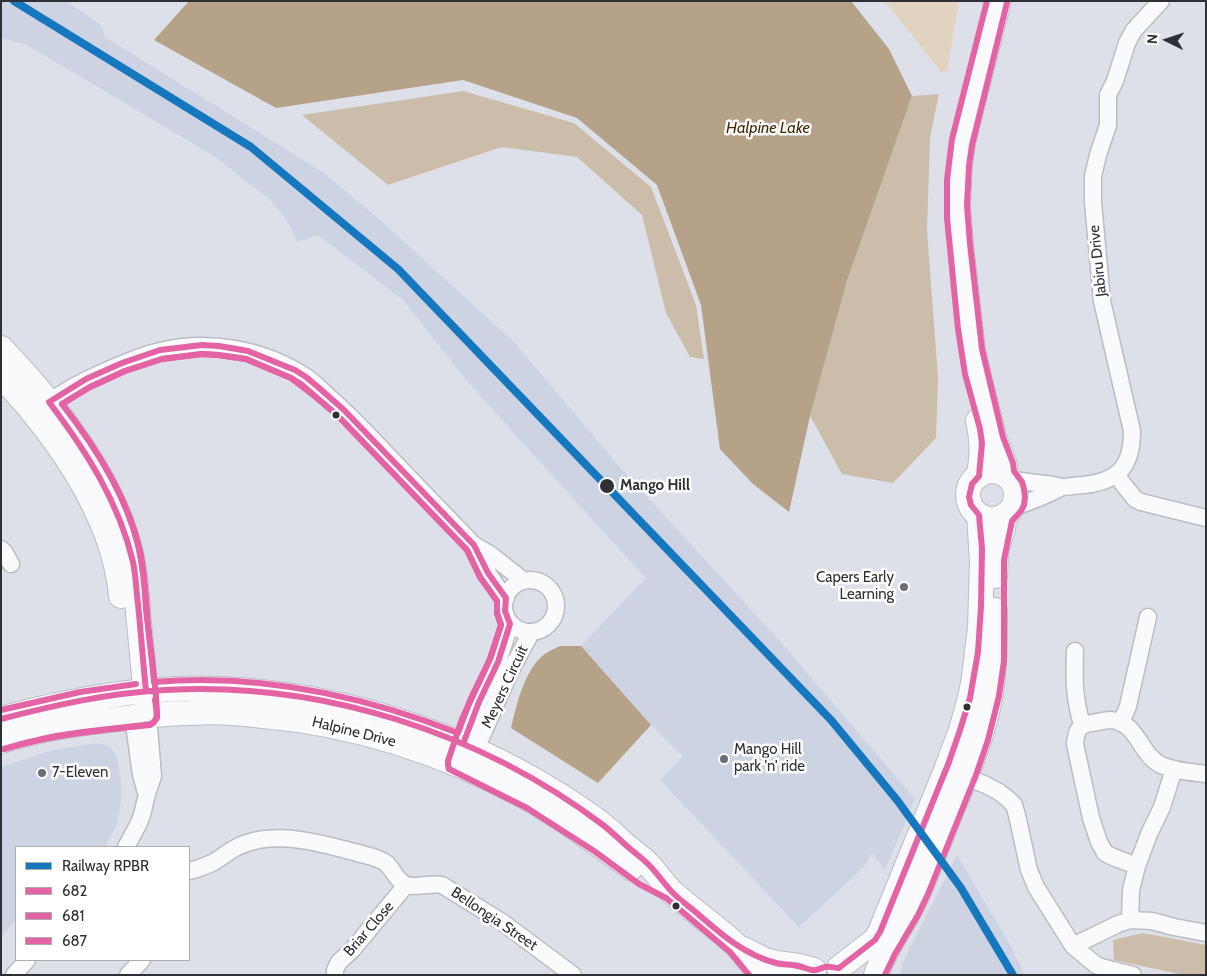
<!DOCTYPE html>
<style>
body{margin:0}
#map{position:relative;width:1207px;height:976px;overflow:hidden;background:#dde0e8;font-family:Cabin,sans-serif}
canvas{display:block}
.frame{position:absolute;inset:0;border:2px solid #2d3035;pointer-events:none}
.legend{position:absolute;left:15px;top:846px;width:175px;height:115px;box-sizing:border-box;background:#fff;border:1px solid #abacae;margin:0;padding:6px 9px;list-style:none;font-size:15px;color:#2d3035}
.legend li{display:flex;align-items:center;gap:10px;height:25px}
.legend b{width:25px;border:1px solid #abacae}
.north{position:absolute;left:1142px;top:15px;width:50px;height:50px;-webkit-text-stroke:4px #fff;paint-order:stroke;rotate:274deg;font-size:14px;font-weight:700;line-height:20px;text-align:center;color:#2d3035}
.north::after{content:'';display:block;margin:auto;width:18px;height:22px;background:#2d3035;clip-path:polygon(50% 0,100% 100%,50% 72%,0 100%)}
</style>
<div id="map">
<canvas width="1207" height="976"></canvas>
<div class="frame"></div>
<ul class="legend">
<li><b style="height:6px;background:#1578be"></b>Railway RPBR</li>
<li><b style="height:6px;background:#e463a4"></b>682</li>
<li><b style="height:6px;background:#e463a4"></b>681</li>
<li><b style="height:6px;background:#e463a4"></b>687</li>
</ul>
<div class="north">N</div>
</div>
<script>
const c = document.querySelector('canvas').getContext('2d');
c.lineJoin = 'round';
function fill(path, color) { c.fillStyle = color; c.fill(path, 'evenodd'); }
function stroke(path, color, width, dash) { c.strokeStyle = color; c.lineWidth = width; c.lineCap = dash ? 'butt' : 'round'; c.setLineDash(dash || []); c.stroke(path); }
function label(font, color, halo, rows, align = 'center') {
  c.font = font + ' Cabin,sans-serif'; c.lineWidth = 5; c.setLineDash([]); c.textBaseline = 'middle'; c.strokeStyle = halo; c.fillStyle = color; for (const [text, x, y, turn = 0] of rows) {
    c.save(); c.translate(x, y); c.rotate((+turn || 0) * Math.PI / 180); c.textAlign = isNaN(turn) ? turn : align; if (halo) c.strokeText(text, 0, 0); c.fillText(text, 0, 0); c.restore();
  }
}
const built = new Path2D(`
 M 1,1 L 67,1 L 102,26 L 105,37 L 324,173 L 380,220 L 514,342 L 618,465 L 785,647 L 915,799 L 885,870 L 872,853 L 864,867 L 799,927 L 660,780 L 683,757 L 651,725 L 581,646 L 646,578 L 539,461 L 469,383 L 403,300 L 318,235 L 297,242 L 291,227 L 283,215 L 269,199 L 214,156 L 27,45 L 1,38 Z
 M 98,743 L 109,746 L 116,755 L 121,779 L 121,801 L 117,824 L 105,847 L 16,847 L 16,920 L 1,937 L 1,767 L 53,750 Z
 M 957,855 L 1009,943 L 1025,975 L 901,975 L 903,962 Z`);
const green = new Path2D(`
 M 885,1 L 959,1 L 947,71 L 941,72 Z`);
const forest = new Path2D(`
 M 463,91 L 574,123 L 651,187 L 696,305 L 704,359 L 690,357 L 666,313 L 642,215 L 577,157 L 502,147 L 388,185 L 302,115 Z
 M 939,94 L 930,137 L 927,231 L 938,378 L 936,438 L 893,483 L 842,474 L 810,416 L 847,281 L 912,96 Z
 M 1143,933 L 1206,945 L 1206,975 L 1184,975 L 1114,960 L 1113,940 Z`);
const water = new Path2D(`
 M 189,1 L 851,1 L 889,49 L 912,96 L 847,281 L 810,416 L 789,512 L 753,484 L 720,449 L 701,305 L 657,185 L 577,118 L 463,80 L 276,108 L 154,40 Z
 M 560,646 L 581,646 L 651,725 L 598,783 L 511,728 C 517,704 524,669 546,653 C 551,650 556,648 560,646 Z`);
const street = new Path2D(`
 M 41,408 C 62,392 82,381 106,371 C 124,363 141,355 160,351 C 209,339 262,349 305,376 C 313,382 321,389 328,396 C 345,411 361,427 377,444 C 409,478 441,511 474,545 L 491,555 L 524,581
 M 1116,475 L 1135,499 L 1141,502 L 1206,518
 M 1011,480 C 1023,481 1034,483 1046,484 C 1051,484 1056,486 1061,487 C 1069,487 1077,485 1084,485 C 1119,481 1132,466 1132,431 L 1102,301 L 1093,202 L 1093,176 L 1098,155 L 1108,125 L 1108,95 L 1115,81 L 1127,43 L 1134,30 L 1161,1
 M 1013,507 C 1030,502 1047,495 1062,487
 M 474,545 C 482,564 492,582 506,598
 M 1,549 L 5,553 L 11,564
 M504 606a26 26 0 1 1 52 0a26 26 0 1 1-52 0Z
 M 1075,651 C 1074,680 1074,697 1082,725
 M 133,717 L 141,775 L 146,792
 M 1121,723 L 1128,706 L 1148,617
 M 459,754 L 479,702 L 498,662 L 510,624
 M 471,760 L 512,668 L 531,633
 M 958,774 L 986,785 L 999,792 L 1008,799 L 1014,805 L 1017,815 L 1029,870 L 1036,887 L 1073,946 L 1096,965 L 1101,967 L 1133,975
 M 126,847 L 138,825 L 142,815 L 147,794 L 153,776 L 148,716
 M 1137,866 L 1113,857 L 1105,853 L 1099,842 L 1091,818 L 1075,744 C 1076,732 1078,724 1092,723 C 1098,722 1105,720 1111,720 C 1138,722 1139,754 1161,765 C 1174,771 1191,772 1206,774
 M 189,871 C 197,869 206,866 214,862 C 224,856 232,848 244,844 C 284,829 333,847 373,857 C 377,859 383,860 387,864 C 394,871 396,880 406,885 C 414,888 431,883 442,885 L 502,922 L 573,975
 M 1130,920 L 1131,890 L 1137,866 L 1149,834 L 1162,807 L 1174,769
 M 1073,946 L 1118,924 L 1130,920 L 1152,921 L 1174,927 L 1206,933
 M 14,975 L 27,960
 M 128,975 L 142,960
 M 335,975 L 335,970 L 339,962 L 353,949 L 406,885`);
const secondary = new Path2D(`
 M 999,1 L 968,122 L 963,143 L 960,165 L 958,205 L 961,245 L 973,350 L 980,381 L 995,440 L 1005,465 L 1006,475
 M 1,348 C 56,405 118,483 133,563 C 136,579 137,596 138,612 C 141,643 144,675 147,707
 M 1,376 C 55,433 114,515 121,596
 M 978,421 C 983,441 982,456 979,476
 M968 495a24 24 0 1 1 48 0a24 24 0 1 1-48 0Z
 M 995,576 L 996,551 L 1003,529 L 1004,516
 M 1,719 C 72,699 147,686 221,689 C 356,695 490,742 599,822 C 608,829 617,837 625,845 C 633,851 641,857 648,864 C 657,873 664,885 673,893 C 693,911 717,927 736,945 C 745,954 752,965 761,975
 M 1,741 C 45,727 89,722 135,717 C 153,715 172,713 191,713 C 215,711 239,713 263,716 C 357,724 447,754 531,800 C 566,820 598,844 631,868
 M 743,949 L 765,960 L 776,963 L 799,966 L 814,970
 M 839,968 L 875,940 L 880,932 L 946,770 L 961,730 L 967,709 L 973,684 L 980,628 L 982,561 L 979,515
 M 876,975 C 885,948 903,926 915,900 C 928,872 939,842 951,812 C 967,774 984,735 991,693 C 995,665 995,638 995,610`);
const bus1 = new Path2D(`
 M 146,691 C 143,662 141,633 138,604 C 136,590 136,576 133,562 C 119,502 86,451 49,402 L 86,379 L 122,363 L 160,350 L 202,345 L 219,346 L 248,351 L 295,370 L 306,377 L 318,387 L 344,410 L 474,545 L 488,573 L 506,598 L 505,611 L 510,624 L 498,662 L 479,702 L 463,744
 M 1,719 C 55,705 109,693 165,690 C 320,681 480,732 603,825 C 612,832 620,840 628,847 C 635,853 642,858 649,865 C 658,874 664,884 673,893 C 681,901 690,907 698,914 C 721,934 745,955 776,963 C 783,965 791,964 798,966 C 803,967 807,969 812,970 C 817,971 820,968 825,967 C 829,966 835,968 839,968 L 875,940 L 880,932 L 949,762 L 960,730 L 970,698 L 978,652 L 981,606 L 982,549 L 979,515 L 971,505 L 969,497 L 972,484 L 979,476 L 982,443 L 980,429 L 965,374 L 958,329 L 947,218 L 947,180 L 952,139 L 987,1`);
const bus2 = new Path2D(`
 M 4,749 C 52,735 100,730 150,725 L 154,722 L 157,718 C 157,692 152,661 149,634 C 146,607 146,578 140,551 C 128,497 96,447 62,404 L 90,387 L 125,371 L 162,359 L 202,354 L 218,355 L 246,359 L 291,378 L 312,394 L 338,416 L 467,550 L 480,577 L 497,601 L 497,613 L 501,625 L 490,659 L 462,719 L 448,761 L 448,765 L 449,769 L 527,808 L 594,851 L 639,884 L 666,898 L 730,952 L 749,975
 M 885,975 L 895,954 L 918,915 L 928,894 L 976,775 L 988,740 L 999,696 L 1004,661 L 1004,560 L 1012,521 L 1021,511 L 1024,505 L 1025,497 L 1024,489 L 1022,482 L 1014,471 L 1013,463 L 1003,437 L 982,349 L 970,244 L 967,205 L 969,166 L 972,145 L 1007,3`);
const bus3 = new Path2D(`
 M 202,354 L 218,355 L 246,359 L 291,378 L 301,384 L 338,416 L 467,550 L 480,577 L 497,601 L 497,613 L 501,625 L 490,659 L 471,698 L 458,733 C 361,695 258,673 154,682 C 152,658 149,634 146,610 C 145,588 143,566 138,545 C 125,493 95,446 62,404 L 90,387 L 125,371 L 162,359 Z
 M 1,710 L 80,692 L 136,684
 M 4,749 C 27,742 52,736 76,733 C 101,729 126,728 151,724 C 160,719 156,709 155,700`);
const rail1 = new Path2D(`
 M 14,1 L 251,147 L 398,269 L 831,720 L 897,800 L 961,888 L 1013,975`);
const markers = [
 [336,415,4.5,"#2d3035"],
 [607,486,8,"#2d3035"],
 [904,587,5,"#6b6e74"],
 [967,707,4.5,"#2d3035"],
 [724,759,5,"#6b6e74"],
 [42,773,5,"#6b6e74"],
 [676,906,4.5,"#2d3035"]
];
const streetNames = [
 ["Jabiru Drive",1098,261,-96],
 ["Meyers Circuit",505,687,-65],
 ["Halpine Drive",354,732,14],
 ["Bellongia Street",494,919,34],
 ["Briar Close",369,929,-49]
];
const stopNames = [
 ["Mango Hill",620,486]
];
const poiNames = [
 ["Capers Early",894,578,"right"],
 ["Learning",894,595,"right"],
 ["Mango Hill",734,750],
 ["park 'n' ride",734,767],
 ["7-Eleven",52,773]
];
const waterNames = [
 ["Halpine Lake",768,128]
];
fill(built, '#cdd3e2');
fill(green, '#e1d3c0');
fill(forest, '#cbbda9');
fill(water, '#b5a288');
stroke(street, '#babdc3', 19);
stroke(secondary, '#babdc3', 26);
stroke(street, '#fafafc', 16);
stroke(secondary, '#fafafc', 24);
stroke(bus1, '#e463a4', 6);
stroke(bus2, '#e463a4', 6);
stroke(bus3, '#e463a4', 6);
stroke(rail1, '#1578be', 8);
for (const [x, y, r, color] of markers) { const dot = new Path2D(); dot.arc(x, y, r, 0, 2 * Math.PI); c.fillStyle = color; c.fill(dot); stroke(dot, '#fff', 2); }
label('15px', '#2d3035', '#fff', streetNames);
label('bold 15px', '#2d3035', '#fff', stopNames, 'left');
label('15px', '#2d3035', '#fff', poiNames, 'left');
label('italic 16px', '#3f2a05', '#fff', waterNames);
</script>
